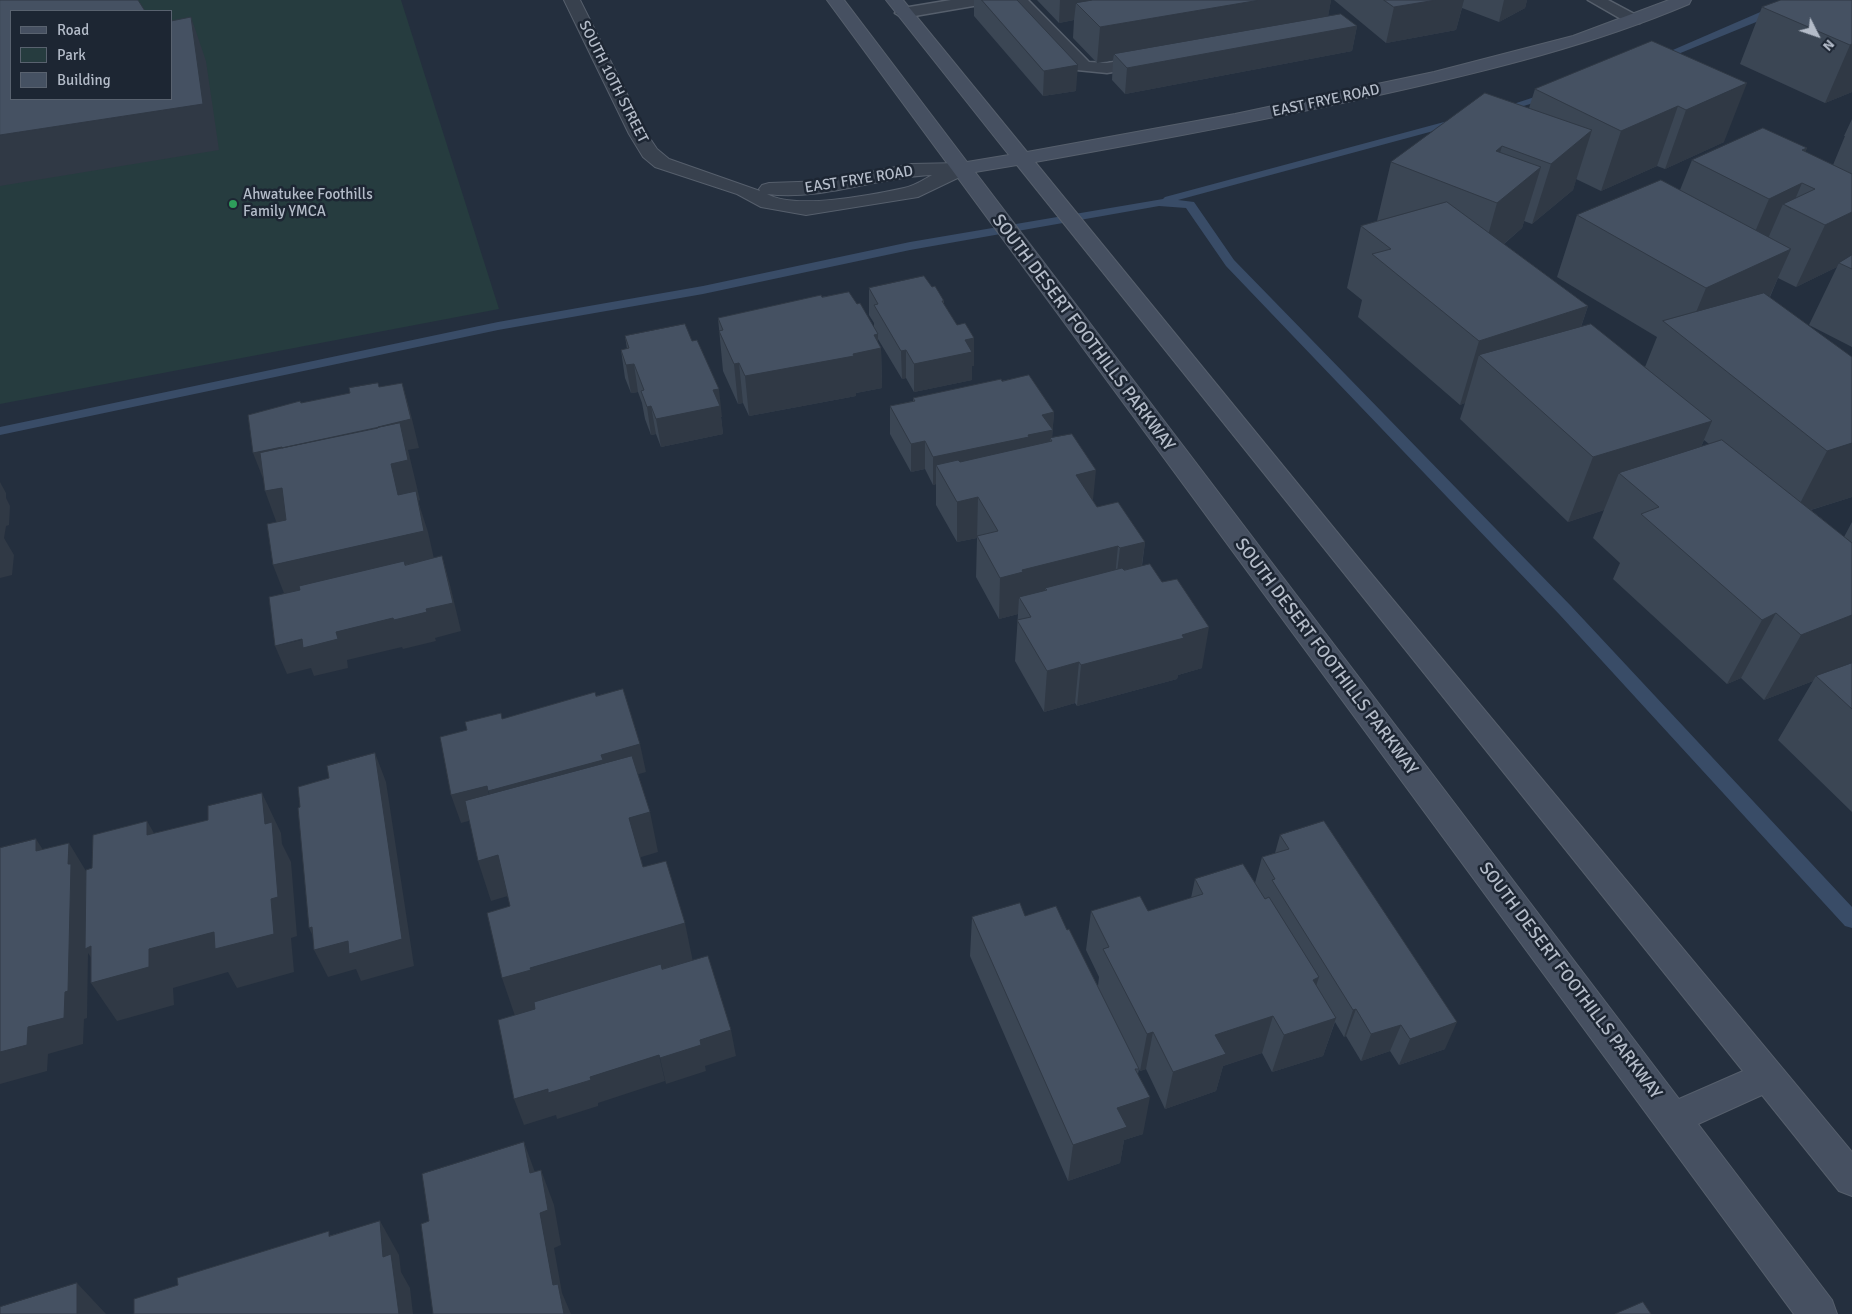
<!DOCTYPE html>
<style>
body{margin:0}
#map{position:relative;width:1852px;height:1314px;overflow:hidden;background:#242f3e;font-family:Signika,sans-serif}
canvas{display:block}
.legend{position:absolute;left:10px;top:10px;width:162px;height:90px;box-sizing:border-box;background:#1d2633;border:1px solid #59626f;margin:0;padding:6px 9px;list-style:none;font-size:15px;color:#b4bcc9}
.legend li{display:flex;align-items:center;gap:10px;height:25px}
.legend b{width:25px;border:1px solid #59626f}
.north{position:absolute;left:1792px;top:10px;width:50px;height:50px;-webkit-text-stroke:4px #1d2633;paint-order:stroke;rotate:131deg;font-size:14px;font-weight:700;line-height:20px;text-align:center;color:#b4bcc9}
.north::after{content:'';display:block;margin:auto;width:18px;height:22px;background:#b4bcc9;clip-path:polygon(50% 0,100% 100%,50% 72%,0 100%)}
</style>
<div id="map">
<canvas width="1852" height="1314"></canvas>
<ul class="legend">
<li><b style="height:6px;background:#465061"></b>Road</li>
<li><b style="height:14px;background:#263c3f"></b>Park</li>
<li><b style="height:14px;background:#455162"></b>Building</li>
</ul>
<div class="north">N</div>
</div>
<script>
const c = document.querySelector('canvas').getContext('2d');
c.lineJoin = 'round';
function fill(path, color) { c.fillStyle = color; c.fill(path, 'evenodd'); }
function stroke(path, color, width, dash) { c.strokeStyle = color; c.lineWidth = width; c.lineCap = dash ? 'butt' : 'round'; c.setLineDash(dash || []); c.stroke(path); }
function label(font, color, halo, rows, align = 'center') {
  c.font = font + ' Signika,sans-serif'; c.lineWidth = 5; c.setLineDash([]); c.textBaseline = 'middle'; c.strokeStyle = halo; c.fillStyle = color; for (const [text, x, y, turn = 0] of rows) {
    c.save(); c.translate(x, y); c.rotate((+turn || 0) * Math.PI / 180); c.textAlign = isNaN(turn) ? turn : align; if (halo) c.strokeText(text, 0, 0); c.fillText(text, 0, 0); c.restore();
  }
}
const green = new Path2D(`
 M 0,0 L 401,0 L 499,309 L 0,404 ZM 11,11 L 171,11 L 171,99 L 11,99 Z`);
const stream = new Path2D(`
 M 1788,0 L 1800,0 L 1783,11 L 1661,61 L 1653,61 L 1652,59 Z
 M 1553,91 L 1557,92 L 1557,96 L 1500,113 L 1495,110 Z
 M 1459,118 L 1464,121 L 1463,123 L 1178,200 L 1194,202 L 1234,260 L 1571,606 L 1852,907 L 1852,928 L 1845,926 L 1559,614 L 1226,266 L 1186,208 L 1159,206 L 910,250 L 703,294 L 498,330 L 0,435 L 0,427 L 498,322 L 703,286 L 910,242 L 1163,199 L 1165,197 Z`);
const lane = new Path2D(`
 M 951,0 L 987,0 L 979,5 L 903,18 L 895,13 L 903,8 Z
 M 1011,0 L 1028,0 L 1089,62 L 1107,63 L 1148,56 L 1154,57 L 1156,61 L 1154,65 L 1148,66 L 1107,73 L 1077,70 Z
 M 1588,0 L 1608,0 L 1640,17 L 1642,20 L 1640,23 L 1628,23 Z`);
const street = new Path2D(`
 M 564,0 L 580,0 L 647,134 L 657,149 L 669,159 L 760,191 L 759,189 L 762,185 L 769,183 L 827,181 L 911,164 L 961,163 L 968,165 L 971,169 L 968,173 L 918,197 L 806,215 L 761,207 L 737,194 L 655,167 L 643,157 L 629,134 ZM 932,175 C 923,180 914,186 904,188 C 872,195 795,210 767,194 C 823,201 877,177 932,175 Z`);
const secondary = new Path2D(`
 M 827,0 L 844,0 L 967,162 L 1009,155 L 886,0 L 903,0 L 1027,152 L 1235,114 L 1434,72 L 1573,36 L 1669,0 L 1691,0 L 1689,4 C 1592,45 1491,70 1388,93 C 1271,119 1153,141 1035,162 L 1359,559 L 1852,1152 L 1852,1196 L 1839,1191 L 1762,1095 L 1698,1124 L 1832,1300 L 1837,1314 L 1794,1314 ZM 1017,165 L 1743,1071 L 1679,1099 L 975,172 Z`);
const wall = new Path2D(`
 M 974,0 L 1017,0 L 1076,91 L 1043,96 L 974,16 Z
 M 1037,0 L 1331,0 L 1328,16 L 1357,26 L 1352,51 L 1125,94 L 1112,80 L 1113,60 L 1097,63 L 1073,38 L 1074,20 L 1059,23 Z
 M 1334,0 L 1527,0 L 1525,8 L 1499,22 L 1462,8 L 1456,30 L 1386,43 Z
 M 1852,0 L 1852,92 L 1825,103 L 1740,64 L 1762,7 Z
 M 1652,41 L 1724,142 L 1665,169 L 1657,166 L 1601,191 L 1576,179 L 1573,190 L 1532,224 L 1524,221 L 1522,228 L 1504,244 L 1588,306 L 1581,327 L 1645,367 L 1657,337 L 1557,277 L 1577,215 L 1680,190 L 1692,160 L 1807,148 L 1805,152 L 1833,165 L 1845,136 L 1844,136 L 1852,119 L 1852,347 L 1809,325 L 1837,267 L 1796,287 L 1778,278 L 1770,297 L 1852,497 L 1811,510 L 1844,537 L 1852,522 L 1852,812 L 1778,740 L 1813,681 L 1764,700 L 1741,678 L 1727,684 L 1613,579 L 1620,563 L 1593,538 L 1604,510 L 1568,522 L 1460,419 L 1465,403 L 1460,405 L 1358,317 L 1362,300 L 1347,288 L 1361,226 L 1377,221 L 1391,162 L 1529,108 L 1535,89 ZM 1704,440 L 1709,444 L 1701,447 Z
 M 932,287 L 944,301 L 944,305 L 957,325 L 974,338 L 974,366 L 972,366 L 972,380 L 914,392 L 906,378 L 902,379 L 878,339 L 878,343 L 881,348 L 882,388 L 856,393 L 856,396 L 749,416 L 743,403 L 738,404 L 723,371 L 718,318 L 822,297 L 857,304 L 874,328 L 874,323 L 869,315 L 869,288 Z
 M 625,336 L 722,417 L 721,417 L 723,434 L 661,447 L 656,434 L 651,435 L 645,419 L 642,403 L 638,392 L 631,393 L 625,378 L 621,350 L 627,349 Z
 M 1002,381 L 1054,412 L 1052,438 L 1097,507 L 1145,542 L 1142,566 L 1202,668 L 1178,675 L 1177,679 L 1077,706 L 1075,703 L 1044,712 L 1015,661 L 1018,614 L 999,619 L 976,577 L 977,538 L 957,542 L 936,505 L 936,484 L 933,485 L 925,469 L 911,472 L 890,434 L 890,406 L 913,401 L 913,398 Z
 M 1280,835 L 1445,1049 L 1399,1065 L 1390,1051 L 1361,1061 L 1346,1036 L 1344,1037 L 1335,1022 L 1323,1056 L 1272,1072 L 1262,1053 L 1223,1066 L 1216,1091 L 1165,1109 L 1146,1069 L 1140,1071 L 1139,1069 L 1138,1074 L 1143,1134 L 1124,1140 L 1120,1163 L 1068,1181 L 970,956 L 972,917 L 1025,916 L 1067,930 L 1098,986 L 1099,977 L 1086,950 L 1091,911 L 1148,911 L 1191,898 L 1195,879 L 1255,883 L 1262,857 L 1275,853 Z`);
const shadedWall = new Path2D(`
 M 1060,0 L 1197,0 L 1076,3 L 1074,20 L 1059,23 Z
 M 1260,0 L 1331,0 L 1327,23 L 1114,54 L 1113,60 L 1097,63 L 1100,27 Z
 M 1436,0 L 1464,0 L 1456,30 L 1386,43 L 1394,7 Z
 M 1504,0 L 1527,0 L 1525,8 L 1499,22 Z
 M 191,17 L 206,61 L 219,150 L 0,186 L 0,135 Z
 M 1357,26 L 1352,51 L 1125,94 L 1127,68 Z
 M 1852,44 L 1852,92 L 1825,103 L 1850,45 Z
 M 1078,65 L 1076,91 L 1043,96 L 1044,71 Z
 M 1747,83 L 1724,142 L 1665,169 L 1686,110 Z
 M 1678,106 L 1657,166 L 1601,191 L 1621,131 Z
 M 1592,130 L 1573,190 L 1532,224 L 1551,164 Z
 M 1502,146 L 1487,199 L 1496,151 Z
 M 1807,148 L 1789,189 L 1802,183 L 1791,209 L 1783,204 L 1763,250 L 1743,260 L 1769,199 L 1802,150 Z
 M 1541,167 L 1522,228 L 1480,264 L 1497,203 Z
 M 1852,212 L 1852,259 L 1839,263 L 1837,267 L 1796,287 L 1825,225 Z
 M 1791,249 L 1763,311 L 1685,339 L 1706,288 Z
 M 1588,306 L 1566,369 L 1479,355 L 1465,403 L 1460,405 L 1479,341 Z
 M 878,334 L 878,348 L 881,348 L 882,388 L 856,393 L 856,396 L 749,416 L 745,376 L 853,354 L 874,335 Z
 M 974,338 L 974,366 L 972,366 L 972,380 L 914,392 L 914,364 L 965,340 Z
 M 906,350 L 906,378 L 902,379 L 901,351 Z
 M 739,363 L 743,403 L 738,404 L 734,364 Z
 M 634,364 L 638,392 L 631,393 L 626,365 Z
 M 402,383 L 410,411 L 419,448 L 408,450 L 420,500 L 418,501 L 428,532 L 437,572 L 289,606 L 273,565 L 410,534 L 264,481 L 253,453 L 378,427 Z
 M 719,389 L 722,417 L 721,417 L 723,434 L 661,447 L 656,419 L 713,390 Z
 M 651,406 L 656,434 L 651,435 L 647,407 Z
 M 1054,412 L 1052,440 L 1050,438 L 1049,458 L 936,465 L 936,484 L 933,485 L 933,457 L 1028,435 L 1042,415 Z
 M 1712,421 L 1684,486 L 1619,473 L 1604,510 L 1568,522 L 1593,457 Z
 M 925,441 L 925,469 L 911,472 L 911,444 Z
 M 1852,443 L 1852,497 L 1794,515 L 1827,451 Z
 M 1096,470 L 1092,510 L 1076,475 Z
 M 0,482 L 6,493 L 6,498 L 10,506 L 9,525 L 6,526 L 4,538 L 14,555 L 12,575 L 0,578 Z
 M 282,488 L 297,528 L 280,532 L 265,491 Z
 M 978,497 L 977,538 L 957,542 L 957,502 Z
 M 1145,542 L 1139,583 L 1115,589 L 1120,548 Z
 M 1118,546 L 1114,587 L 1047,590 L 1045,588 L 1044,605 L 1019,597 L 1018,614 L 999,619 L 1000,578 L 1022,570 Z
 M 442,556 L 450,585 L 461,631 L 435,638 L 436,641 L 403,649 L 402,647 L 347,660 L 348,668 L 314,676 L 311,668 L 287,674 L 275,646 L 336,632 L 426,609 Z
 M 1776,613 L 1741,678 L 1727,684 L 1762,620 Z
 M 1852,615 L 1852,665 L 1816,676 L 1813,681 L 1764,700 L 1801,635 Z
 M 1209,627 L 1202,668 L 1178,675 L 1177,679 L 1077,706 L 1081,665 Z
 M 1079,662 L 1075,703 L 1044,712 L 1047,671 Z
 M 640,744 L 646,772 L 608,783 L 497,819 L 488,791 L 601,755 Z
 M 375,753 L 386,782 L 414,966 L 361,981 L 356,969 L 328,977 L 314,950 L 319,949 L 309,928 L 312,927 Z
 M 487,786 L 495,814 L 461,823 L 451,795 Z
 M 262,793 L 281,833 L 282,844 L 291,862 L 297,936 L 291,938 L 294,972 L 237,988 L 228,972 L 173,988 L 174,1005 L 117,1021 L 91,983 L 105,979 L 88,953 L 87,1018 L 84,1019 L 83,1044 L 48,1054 L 47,1071 L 0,1084 L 0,1052 L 28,1027 L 68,864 L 69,843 L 86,871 L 86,886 L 89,891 L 91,946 L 149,949 L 265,824 Z
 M 650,812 L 658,852 L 638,858 L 629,818 Z
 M 147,821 L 170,861 L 147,835 Z
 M 36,839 L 54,867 L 36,851 Z
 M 498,855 L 511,895 L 491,901 L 478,861 Z
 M 685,923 L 693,962 L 515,1016 L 502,978 L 530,968 Z
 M 1319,977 L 1306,1016 L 1313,980 Z
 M 1356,1009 L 1346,1036 L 1344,1037 L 1353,1010 Z
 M 1273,1016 L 1262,1053 L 1223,1066 L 1216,1091 L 1165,1109 L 1173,1072 L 1215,1035 Z
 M 1336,1018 L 1323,1056 L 1272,1072 L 1284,1035 Z
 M 1457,1022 L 1445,1049 L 1399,1065 L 1410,1039 Z
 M 1401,1025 L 1390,1051 L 1361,1061 L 1371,1034 Z
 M 731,1030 L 736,1056 L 705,1066 L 706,1071 L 666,1084 L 660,1058 L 700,1040 Z
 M 1153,1032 L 1146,1069 L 1140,1071 L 1147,1034 Z
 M 659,1055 L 665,1081 L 598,1103 L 598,1106 L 557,1119 L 556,1115 L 524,1125 L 514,1099 L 590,1077 Z
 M 1150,1097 L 1143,1134 L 1124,1140 L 1120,1163 L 1068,1181 L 1073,1145 L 1117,1108 Z
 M 524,1142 L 537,1178 L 530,1173 Z
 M 541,1170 L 554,1205 L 561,1245 L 554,1248 L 562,1293 L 571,1314 L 564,1314 L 553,1285 L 540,1213 Z
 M 380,1221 L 399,1255 L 401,1272 L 410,1288 L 413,1314 L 399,1314 L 383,1257 Z
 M 77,1283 L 106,1314 L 77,1314 Z`);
const building = new Path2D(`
 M 0,0 L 138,0 L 145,11 L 11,11 L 11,99 L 171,99 L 171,21 L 191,17 L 203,104 L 0,135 Z
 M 982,0 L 1017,0 L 1078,65 L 1044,71 Z
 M 1093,0 L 1260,0 L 1100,27 L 1076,3 Z
 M 1384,0 L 1436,0 L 1394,7 Z
 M 1781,0 L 1852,0 L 1852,44 L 1850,45 L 1762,7 Z
 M 1341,14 L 1357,26 L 1127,68 L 1114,54 Z
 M 1652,41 L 1747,83 L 1686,110 L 1678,106 L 1621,131 L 1535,89 Z
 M 1485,93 L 1592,130 L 1551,164 L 1502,146 L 1496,151 L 1541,167 L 1497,203 L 1391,162 Z
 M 1763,128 L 1807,148 L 1802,150 L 1852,174 L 1852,212 L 1825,225 L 1783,204 L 1815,189 L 1802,183 L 1769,199 L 1692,160 Z
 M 1661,180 L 1791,249 L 1706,288 L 1577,215 Z
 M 1447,202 L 1588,306 L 1479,341 L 1372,254 L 1391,249 L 1361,226 Z
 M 1852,255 L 1852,269 L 1839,263 Z
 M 924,276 L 932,287 L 935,286 L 944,301 L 942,301 L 957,325 L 965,323 L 974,338 L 965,340 L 972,352 L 914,364 L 906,350 L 901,351 L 874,305 L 878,304 L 869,288 Z
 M 849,292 L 857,304 L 860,303 L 878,334 L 874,335 L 881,348 L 853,354 L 854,356 L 745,376 L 739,363 L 734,364 L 719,331 L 723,330 L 718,318 L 821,295 L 822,297 Z
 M 1764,293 L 1852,357 L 1852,443 L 1827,451 L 1663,321 Z
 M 685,324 L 692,341 L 697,340 L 719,389 L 713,390 L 720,406 L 656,419 L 651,406 L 647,407 L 641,391 L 644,390 L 634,364 L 626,365 L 621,350 L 629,348 L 625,336 Z
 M 1591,324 L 1712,421 L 1593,457 L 1479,355 Z
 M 1029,375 L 1054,412 L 1042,415 L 1053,430 L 1028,435 L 1029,437 L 933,457 L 925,441 L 911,444 L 890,406 L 915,401 L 913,398 L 1001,379 L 1002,381 Z
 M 378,383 L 379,387 L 402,383 L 411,419 L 378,427 L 378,428 L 282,448 L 282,447 L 253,453 L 248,415 L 300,401 L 301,403 L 350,393 L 349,388 Z
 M 400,423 L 408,460 L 391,464 L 398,495 L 416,491 L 424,531 L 273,565 L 267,524 L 286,520 L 282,488 L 265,491 L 260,453 Z
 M 1072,434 L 1096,470 L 1076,475 L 1097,507 L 1118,502 L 1145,542 L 1120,548 L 1118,546 L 1022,570 L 1023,572 L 1000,578 L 977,536 L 998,531 L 978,497 L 957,502 L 936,465 L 958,460 L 960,462 L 1052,441 L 1050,438 Z
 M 1722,440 L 1852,543 L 1852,615 L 1801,635 L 1776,613 L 1762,620 L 1641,514 L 1659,507 L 1619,473 Z
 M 442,556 L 453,603 L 426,609 L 427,612 L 394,620 L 393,618 L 336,632 L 338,639 L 303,648 L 302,639 L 275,646 L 269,597 L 300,590 L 299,586 L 404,561 L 405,565 Z
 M 1150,564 L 1162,582 L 1177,579 L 1209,627 L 1182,635 L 1184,638 L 1081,665 L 1079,662 L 1047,671 L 1017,620 L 1031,617 L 1019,597 L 1047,590 L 1045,588 L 1122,568 L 1124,570 Z
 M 1852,663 L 1852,709 L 1816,676 Z
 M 623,689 L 640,744 L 601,755 L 603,760 L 488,791 L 487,786 L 451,795 L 440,737 L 467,730 L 465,722 L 501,713 L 502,719 L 595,692 L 596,696 Z
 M 375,753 L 402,939 L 349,954 L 348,941 L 314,950 L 312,927 L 309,928 L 298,808 L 300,807 L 298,787 L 329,778 L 327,766 Z
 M 632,756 L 650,812 L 629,818 L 643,867 L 666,861 L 685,923 L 530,968 L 531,970 L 502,978 L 487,913 L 510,906 L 498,855 L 478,861 L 465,801 Z
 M 262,793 L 265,824 L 272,822 L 278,897 L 271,899 L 274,934 L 215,949 L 214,932 L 149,949 L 149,967 L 91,983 L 91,946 L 85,949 L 86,870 L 92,868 L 93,835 L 147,821 L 147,835 L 208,820 L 208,806 Z
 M 1324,821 L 1457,1022 L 1410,1039 L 1401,1025 L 1371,1034 L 1356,1009 L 1353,1010 L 1272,880 L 1275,879 L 1262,857 L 1289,849 L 1280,835 Z
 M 36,839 L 36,851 L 69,843 L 68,864 L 71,864 L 68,991 L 65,992 L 64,1018 L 28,1027 L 27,1045 L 0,1052 L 0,848 Z
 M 1243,864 L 1265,899 L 1269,897 L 1319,977 L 1313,980 L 1336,1018 L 1284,1035 L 1273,1016 L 1215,1035 L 1226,1054 L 1173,1072 L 1153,1032 L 1147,1034 L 1103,949 L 1109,947 L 1091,911 L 1140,896 L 1148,911 L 1203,894 L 1195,879 Z
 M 1020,903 L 1025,916 L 1056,906 L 1067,930 L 1069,929 L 1139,1069 L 1135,1069 L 1150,1097 L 1117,1108 L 1127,1127 L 1073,1145 L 972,917 Z
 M 708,956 L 731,1030 L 700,1040 L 701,1045 L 660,1058 L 659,1055 L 590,1077 L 591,1080 L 548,1093 L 548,1089 L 514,1099 L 498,1020 L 535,1009 L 534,1002 L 661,964 L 662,969 Z
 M 524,1142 L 530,1173 L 541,1170 L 548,1210 L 540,1213 L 553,1285 L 558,1284 L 564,1314 L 433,1314 L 421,1224 L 429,1221 L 422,1174 Z
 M 380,1221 L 383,1257 L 391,1254 L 399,1314 L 134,1314 L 134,1299 L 178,1285 L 177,1278 L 329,1231 L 329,1236 Z
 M 77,1283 L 77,1314 L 0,1314 L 0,1307 Z
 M 1643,1302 L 1651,1314 L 1615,1314 Z`);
const markers = [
 [233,204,5,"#2e9e5b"]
];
const farStreetnames = [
 ["SOUTH 10TH STREET",613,82,63],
 ["EAST FRYE ROAD",1326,101,-12],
 ["EAST FRYE ROAD",859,180,-9]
];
const farPoinames = [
 ["Ahwatukee Foothills",243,195],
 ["Family YMCA",243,212]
];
const streetNames = [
 ["SOUTH DESERT FOOTHILLS PARKWAY",1083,333,53],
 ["SOUTH DESERT FOOTHILLS PARKWAY",1326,657,53],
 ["SOUTH DESERT FOOTHILLS PARKWAY",1570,981,53]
];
fill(green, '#263c3f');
fill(stream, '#394c67');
stroke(lane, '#565f6c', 3);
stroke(street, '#565f6c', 2);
stroke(secondary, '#565f6c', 2);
fill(lane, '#38414e');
fill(street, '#38414e');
fill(secondary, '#465061');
fill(wall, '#3b4654');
fill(shadedWall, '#303945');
fill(building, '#455162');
stroke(building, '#303945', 1);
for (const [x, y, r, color] of markers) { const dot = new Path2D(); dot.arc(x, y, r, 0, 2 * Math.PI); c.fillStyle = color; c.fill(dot); stroke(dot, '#1d2633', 2); }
label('15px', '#b4bcc9', '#1d2633', farStreetnames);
label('15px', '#b4bcc9', '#1d2633', farPoinames, 'left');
label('18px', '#b4bcc9', '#1d2633', streetNames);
</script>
